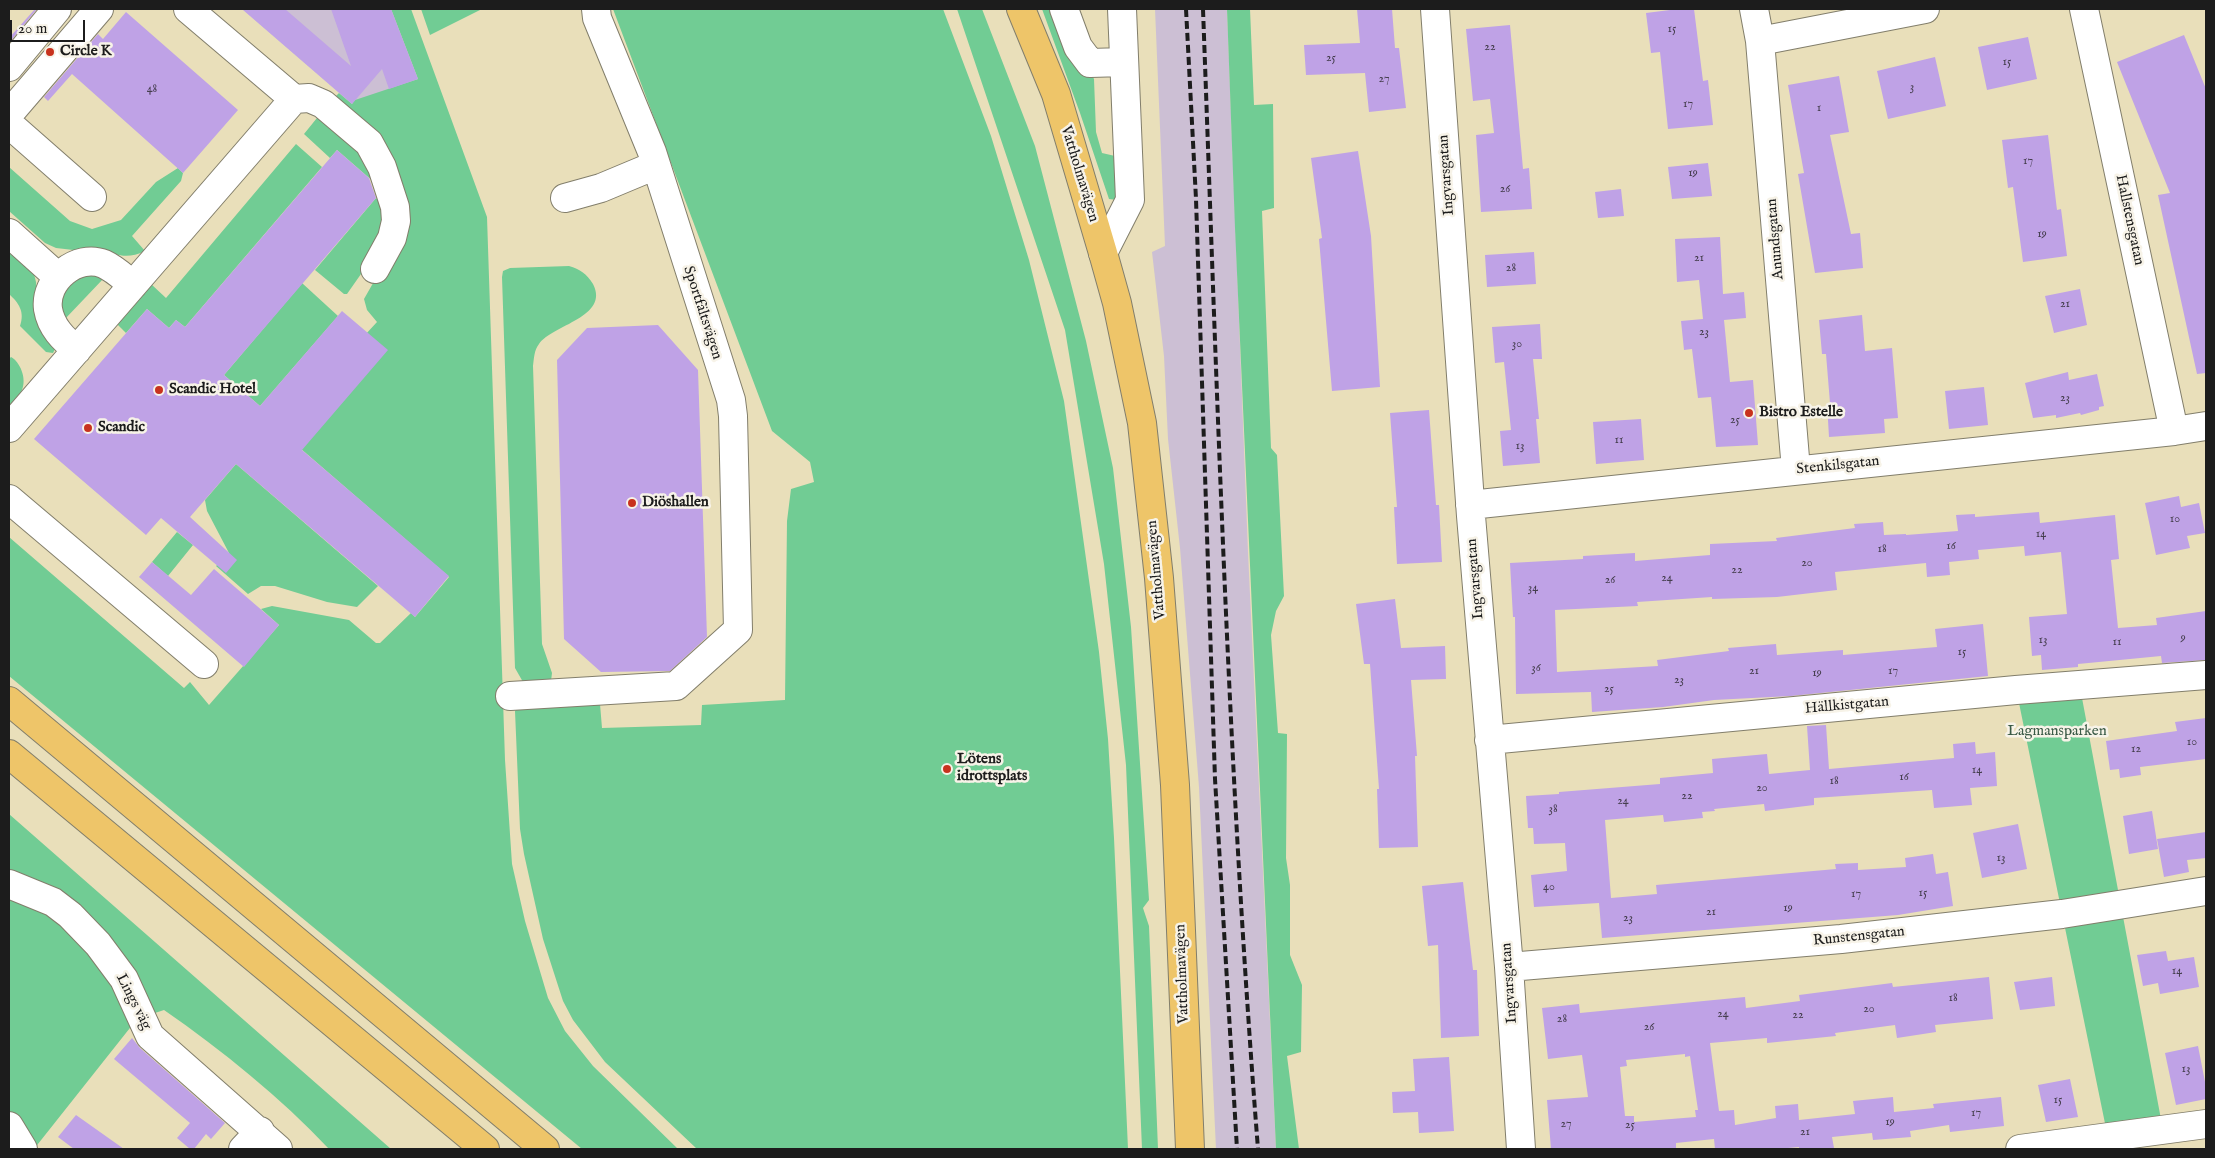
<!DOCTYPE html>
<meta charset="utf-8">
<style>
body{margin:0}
#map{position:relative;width:2215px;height:1158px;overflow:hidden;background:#e9dfba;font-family:"IM FELL English",serif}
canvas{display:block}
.frame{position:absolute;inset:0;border:10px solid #1c1c1c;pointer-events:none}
.scale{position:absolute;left:10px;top:20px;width:75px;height:22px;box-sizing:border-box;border:2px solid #1c1c1c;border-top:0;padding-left:6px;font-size:15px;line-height:18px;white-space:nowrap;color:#1c1c1c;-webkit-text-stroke:4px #f7f3e8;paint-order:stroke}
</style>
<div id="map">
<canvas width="2215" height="1158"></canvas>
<div class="frame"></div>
<div class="scale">20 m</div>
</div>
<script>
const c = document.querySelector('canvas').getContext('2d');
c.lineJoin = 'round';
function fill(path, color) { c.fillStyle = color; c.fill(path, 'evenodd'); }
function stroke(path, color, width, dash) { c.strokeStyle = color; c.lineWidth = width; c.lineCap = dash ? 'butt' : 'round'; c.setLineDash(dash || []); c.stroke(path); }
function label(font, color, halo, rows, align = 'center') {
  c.font = font + ' "IM FELL English",serif'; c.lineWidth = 5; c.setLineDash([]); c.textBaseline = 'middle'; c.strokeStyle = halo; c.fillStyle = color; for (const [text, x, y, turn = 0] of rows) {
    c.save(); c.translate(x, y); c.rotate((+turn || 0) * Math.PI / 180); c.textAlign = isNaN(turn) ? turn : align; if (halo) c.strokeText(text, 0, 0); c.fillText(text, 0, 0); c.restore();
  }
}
const industrial = new Path2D(`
 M 242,9 L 391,9 L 418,79 L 352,104 Z
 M 1155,9 L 1227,9 L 1248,552 L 1276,1149 L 1216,1149 L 1199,787 L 1180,548 L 1168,439 L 1164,356 L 1152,252 L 1165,246 Z`);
const green = new Path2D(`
 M 391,9 L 411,9 L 487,217 L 505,760 L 512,864 L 525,921 L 548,998 L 565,1031 L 593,1066 L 678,1149 L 582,1149 L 9,676 L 9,537 L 184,688 L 190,682 L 209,705 L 279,625 L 261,609 L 272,606 L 349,620 L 376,643 L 380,643 L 411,613 L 415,617 L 449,577 L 278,429 L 377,322 L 367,310 L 364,299 L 401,234 L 335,97 L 339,93 L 352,104 L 355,100 L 418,79 Z
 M 421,9 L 482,9 L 430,35 Z
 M 613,9 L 943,9 L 991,136 L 1029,260 L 1064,401 L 1099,652 L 1108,739 L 1114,838 L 1128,1149 L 697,1149 L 605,1062 L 573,1020 L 563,1001 L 543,939 L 524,854 L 520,829 L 515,711 L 518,706 L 600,704 L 602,728 L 701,725 L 702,705 L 785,700 L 787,521 L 791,489 L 814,482 L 810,462 L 772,431 Z
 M 957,9 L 982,9 L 1035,146 L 1086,341 L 1113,468 L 1131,627 L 1149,900 L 1143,908 L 1149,926 L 1158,1149 L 1142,1149 L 1126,765 L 1104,564 L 1065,330 Z
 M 1042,9 L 1055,9 L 1094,79 L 1096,132 L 1102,153 L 1115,156 L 1117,200 L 1109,199 L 1080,113 Z
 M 1227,9 L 1250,9 L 1254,105 L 1273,104 L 1274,208 L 1262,211 L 1271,448 L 1277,455 L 1284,596 L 1276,611 L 1271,635 L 1278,733 L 1287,734 L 1286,858 L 1290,885 L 1290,955 L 1302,985 L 1301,1052 L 1287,1056 L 1299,1149 L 1276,1149 L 1235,228 Z
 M 321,113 L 352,135 L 383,190 L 337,150 L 330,158 L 304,134 Z
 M 296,144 L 322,167 L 185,327 L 176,320 L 169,328 L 147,309 L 126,333 L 115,322 L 151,284 L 166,298 Z
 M 9,167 L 70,221 L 92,229 L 121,220 L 156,182 L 178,168 L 183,173 L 181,181 L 132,236 L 145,251 C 128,259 118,256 101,249 L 91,252 L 56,248 L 45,243 L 9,211 Z
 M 376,198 L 387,210 L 391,217 L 368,264 L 347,294 L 344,294 L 315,270 Z
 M 9,246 L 31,268 L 34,274 L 36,282 L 39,317 L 55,349 L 53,353 L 46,352 L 20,326 C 25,312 19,303 9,294 Z
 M 569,266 C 580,269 587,274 593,284 C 610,317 552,325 539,344 C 534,350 534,359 533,366 L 542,644 L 552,673 L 551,681 L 523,682 L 515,668 L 502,277 L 503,271 L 510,268 Z
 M 74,271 L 104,278 L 65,319 L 58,311 L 57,290 Z
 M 302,283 L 338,316 L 260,406 L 224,375 Z
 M 11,357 C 20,362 27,378 22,390 C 20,395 13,401 9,406 L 9,359 Z
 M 236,464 L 378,586 L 357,607 L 327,602 L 275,586 L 261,586 L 248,594 L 216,566 L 229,553 L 207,511 L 205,500 Z
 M 177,532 L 193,545 L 168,576 L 152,562 Z
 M 2082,698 L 2163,1130 L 2108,1138 L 2019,703 Z
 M 9,814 L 391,1149 L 329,1149 C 280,1097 223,1051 164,1010 L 149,1015 L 136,986 L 9,880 Z
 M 9,884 L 39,895 L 141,1014 L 34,1149 L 9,1149 Z`);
const building = new Path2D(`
 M 35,9 L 37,9 L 9,43 L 9,38 Z
 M 242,9 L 285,9 L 351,66 L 331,9 L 391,9 L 418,79 L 389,89 L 382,69 L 352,104 Z
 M 1357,9 L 1392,9 L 1395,48 L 1399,48 L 1406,108 L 1369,112 L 1365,73 L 1306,75 L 1304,45 L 1360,43 Z
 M 1678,9 L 1694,9 L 1703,81 L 1708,80 L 1713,125 L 1668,129 L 1660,52 L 1651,53 L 1646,13 Z
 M 126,12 L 238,110 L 183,173 L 72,74 L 48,101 L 44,97 L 98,34 L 103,39 Z
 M 1510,25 L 1523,169 L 1529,168 L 1532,209 L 1481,212 L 1476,135 L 1494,133 L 1490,99 L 1473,101 L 1466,29 Z
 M 2184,35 L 2206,89 L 2206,373 L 2197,374 L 2158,195 L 2170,193 L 2117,62 Z
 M 2028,37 L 2037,79 L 1987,90 L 1978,47 Z
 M 1935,57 L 1946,106 L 1888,119 L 1877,71 Z
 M 1839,76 L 1849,132 L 1830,135 L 1851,234 L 1860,233 L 1863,268 L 1815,273 L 1798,174 L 1804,173 L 1788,85 Z
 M 2048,135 L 2057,210 L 2061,209 L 2067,256 L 2023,262 L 2013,187 L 2008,188 L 2002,140 Z
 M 337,150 L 369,178 L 376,198 L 224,375 L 260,406 L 342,311 L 388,350 L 302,450 L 449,576 L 415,617 L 236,464 L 190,517 L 237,560 L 226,573 L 161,518 L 146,535 L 34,439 L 147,309 L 169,328 L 176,320 L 185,327 Z
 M 1358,151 L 1371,236 L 1380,387 L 1332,391 L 1319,239 L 1322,238 L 1311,158 Z
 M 1708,163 L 1712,196 L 1672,199 L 1668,167 Z
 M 1621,189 L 1624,216 L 1598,218 L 1595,192 Z
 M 1720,237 L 1723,294 L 1744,292 L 1746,318 L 1724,320 L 1730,382 L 1753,380 L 1758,445 L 1716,447 L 1711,397 L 1698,398 L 1692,349 L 1684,350 L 1681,321 L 1703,319 L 1699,280 L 1677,282 L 1675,239 Z
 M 1534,252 L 1536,284 L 1487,287 L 1485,255 Z
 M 2080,289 L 2087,325 L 2054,333 L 2045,296 Z
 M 1862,315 L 1865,351 L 1892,348 L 1898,418 L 1884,419 L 1885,433 L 1829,437 L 1827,403 L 1830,403 L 1826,354 L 1822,354 L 1819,320 Z
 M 1540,324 L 1542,359 L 1533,359 L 1539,419 L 1536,419 L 1540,463 L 1503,466 L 1500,431 L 1511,430 L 1504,362 L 1495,363 L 1492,327 Z
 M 658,325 L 698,370 L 707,637 L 670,671 L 601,672 L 564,639 L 557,360 L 587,328 Z
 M 2068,372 L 2069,380 L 2097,374 L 2104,406 L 2099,407 L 2099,410 L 2081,415 L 2080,413 L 2056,418 L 2056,415 L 2033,418 L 2025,383 Z
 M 1984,387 L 1988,425 L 1949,429 L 1945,391 Z
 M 1429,410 L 1436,505 L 1439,505 L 1442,562 L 1397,564 L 1394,507 L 1397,507 L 1390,413 Z
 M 1641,419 L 1644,460 L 1596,464 L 1593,422 Z
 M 2179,496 L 2181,507 L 2199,503 L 2205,533 L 2187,536 L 2190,548 L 2156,555 L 2145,503 Z
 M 2039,512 L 2040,523 L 2115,515 L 2119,559 L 2111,560 L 2118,628 L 2157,625 L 2156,618 L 2206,611 L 2206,660 L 2162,663 L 2161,656 L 2078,664 L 2078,667 L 2042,670 L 2041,655 L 2032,656 L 2029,617 L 2067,614 L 2061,552 L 2025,556 L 2024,546 L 1978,550 L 1979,559 L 1949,562 L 1950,575 L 1927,577 L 1926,563 L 1835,572 L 1837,590 L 1777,597 L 1712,599 L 1712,597 L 1637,602 L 1638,606 L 1555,610 L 1557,672 L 1658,666 L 1657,660 L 1729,651 L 1728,648 L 1776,644 L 1777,655 L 1843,650 L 1843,655 L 1937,647 L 1935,629 L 1983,624 L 1988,676 L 1791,696 L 1714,700 L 1663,707 L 1592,712 L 1591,692 L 1516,694 L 1515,617 L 1513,617 L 1510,563 L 1583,559 L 1583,556 L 1635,553 L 1635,561 L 1710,555 L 1710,544 L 1777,541 L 1776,538 L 1855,528 L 1854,524 L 1883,522 L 1884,535 L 1906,534 L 1906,535 L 1958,531 L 1956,515 L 1975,514 L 1975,517 Z
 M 152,562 L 191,595 L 214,569 L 279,625 L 244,667 L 139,577 Z
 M 1395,599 L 1401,648 L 1445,646 L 1446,679 L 1411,680 L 1417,756 L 1415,756 L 1418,847 L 1379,848 L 1377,789 L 1379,789 L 1370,664 L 1364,664 L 1356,604 Z
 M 2206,718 L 2206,759 L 2140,767 L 2141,775 L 2120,778 L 2119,769 L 2110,770 L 2106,741 L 2177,731 L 2175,722 Z
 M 1826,725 L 1829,769 L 1954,758 L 1953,744 L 1975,742 L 1976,754 L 1995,752 L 1997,786 L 1970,788 L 1972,805 L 1934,808 L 1932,790 L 1814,798 L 1814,805 L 1765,811 L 1764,804 L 1714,809 L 1715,811 L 1702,812 L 1703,818 L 1664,822 L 1663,815 L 1605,820 L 1611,898 L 1657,894 L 1656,885 L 1836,869 L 1835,864 L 1858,863 L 1858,870 L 1906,867 L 1905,858 L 1933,854 L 1936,874 L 1948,872 L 1953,906 L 1898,915 L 1602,938 L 1599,903 L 1534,907 L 1531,875 L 1567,871 L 1565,843 L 1534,844 L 1533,828 L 1528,828 L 1526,796 L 1559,794 L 1559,792 L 1660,784 L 1660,778 L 1713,773 L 1712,759 L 1767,754 L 1769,774 L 1810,770 L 1807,726 Z
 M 2152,811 L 2158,849 L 2129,854 L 2123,816 Z
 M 2018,824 L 2027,869 L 1982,878 L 1973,833 Z
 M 2206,832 L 2206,858 L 2187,860 L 2189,872 L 2164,877 L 2157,839 Z
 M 1463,882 L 1473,970 L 1477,970 L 1479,1036 L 1441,1038 L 1438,945 L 1428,946 L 1422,886 Z
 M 2166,951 L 2168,961 L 2194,957 L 2199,987 L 2160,994 L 2158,983 L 2143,986 L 2137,955 Z
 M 1989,977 L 1993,1019 L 1935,1025 L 1936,1032 L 1897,1038 L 1895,1025 L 1835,1033 L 1836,1036 L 1767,1043 L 1767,1038 L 1710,1043 L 1719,1111 L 1734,1110 L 1735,1125 L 1776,1118 L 1775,1106 L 1798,1104 L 1799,1120 L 1855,1114 L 1853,1101 L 1893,1097 L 1894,1112 L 1934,1108 L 1933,1104 L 2001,1097 L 2004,1126 L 1950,1132 L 1949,1125 L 1910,1131 L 1911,1137 L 1873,1140 L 1872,1133 L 1832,1137 L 1834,1148 L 1822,1149 L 1799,1149 L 1799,1147 L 1777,1149 L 1715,1149 L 1714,1139 L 1676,1143 L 1676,1149 L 1551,1149 L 1547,1100 L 1588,1097 L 1582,1055 L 1548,1059 L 1542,1008 L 1579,1004 L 1580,1013 L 1745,997 L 1746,1008 L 1800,1001 L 1799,995 L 1892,983 L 1893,987 ZM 1685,1054 L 1685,1057 L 1690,1056 L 1698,1110 L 1695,1110 L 1696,1117 L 1634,1122 L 1634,1116 L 1625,1116 L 1620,1067 L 1627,1066 L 1626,1060 Z
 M 2052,977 L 2055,1006 L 2020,1010 L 2014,982 Z
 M 132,1038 L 140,1048 L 225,1123 L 211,1139 L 206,1134 L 194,1149 L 190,1149 L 177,1138 L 190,1123 L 114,1059 Z
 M 2198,1046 L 2206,1087 L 2206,1099 L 2176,1105 L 2165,1053 Z
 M 1449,1057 L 1454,1131 L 1419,1133 L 1418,1112 L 1393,1113 L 1392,1092 L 1415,1091 L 1413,1059 Z
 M 2070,1079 L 2078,1117 L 2046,1122 L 2038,1085 Z
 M 76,1115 L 124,1149 L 74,1149 L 58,1137 Z`);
const minor = new Path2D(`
 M 188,9 L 294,99
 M 1064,9 L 1078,47 L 1090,63 L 1124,62
 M 1435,9 L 1471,516 L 1509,967 L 1521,1149
 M 1754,9 L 1760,41 L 1796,470
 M 2084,9 L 2174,431
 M 1760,41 L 1925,9
 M 9,67 L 57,9
 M 9,114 L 99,9
 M 9,124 L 92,197
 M 565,198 L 601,188 L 656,165
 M 9,233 L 58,277
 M 1103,253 L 1130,200 L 1122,9
 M 77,350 C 63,339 51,327 48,309 C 44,280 77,253 104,264 C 115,269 124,278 133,285
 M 9,428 L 294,99 L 309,98 L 323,104 L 369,143 L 382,167 L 395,207 L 396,221 L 392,238 L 375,269
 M 9,499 L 204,664
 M 1470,505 L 2174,431 L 2206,426
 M 510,696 L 676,686 L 738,630 L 733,416 L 731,400 L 652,152 L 597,18 L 596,9
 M 1489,740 L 2016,690 L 2206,675
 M 9,884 L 53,902 L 70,915 L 98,944 L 124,979 L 150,1036 L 278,1149
 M 1509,967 L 1841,939 L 2062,914 L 2206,891
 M 9,1126 L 23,1149
 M 243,1149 L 260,1131
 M 2020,1149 L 2206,1124`);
const major = new Path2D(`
 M 1021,9 L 1056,94 L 1103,253 L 1117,303 L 1142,423 L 1159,578 L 1175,785 L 1190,1149
 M 9,701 L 545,1149
 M 9,754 L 485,1149`);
const rail = new Path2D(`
 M 1186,9 L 1196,199 L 1215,779 L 1237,1149
 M 1203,9 C 1217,389 1228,770 1258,1149`);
const markers = [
 [50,52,5,"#c8321e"],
 [159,390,5,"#c8321e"],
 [1749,413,5,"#c8321e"],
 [88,428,5,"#c8321e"],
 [632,503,5,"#c8321e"],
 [947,769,5,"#c8321e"]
];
const numberNames = [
 ["15",1672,30],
 ["22",1490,48],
 ["25",1331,59],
 ["15",2007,63],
 ["27",1384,80],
 ["3",1912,88],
 ["48",152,90],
 ["17",1688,105],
 ["1",1819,109],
 ["17",2028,162],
 ["19",1693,174],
 ["26",1505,190],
 ["19",2042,235],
 ["21",1699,259],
 ["28",1511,269],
 ["21",2065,305],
 ["23",1704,333],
 ["30",1517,345],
 ["23",2065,399],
 ["25",1735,421],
 ["11",1619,441],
 ["13",1520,447],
 ["10",2175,520],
 ["14",2041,535],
 ["16",1951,547],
 ["18",1882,550],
 ["20",1807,564],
 ["22",1737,571],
 ["24",1667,579],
 ["26",1610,581],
 ["34",1533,589],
 ["9",2183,639],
 ["13",2043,641],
 ["11",2117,643],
 ["15",1962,653],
 ["36",1536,669],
 ["21",1754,672],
 ["17",1893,672],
 ["19",1817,674],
 ["23",1679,681],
 ["25",1609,690],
 ["10",2192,743],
 ["12",2136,750],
 ["14",1977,771],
 ["16",1904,778],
 ["18",1834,782],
 ["20",1762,789],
 ["22",1687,797],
 ["24",1623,802],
 ["38",1553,810],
 ["13",2001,859],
 ["40",1549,888],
 ["15",1923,894],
 ["17",1856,895],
 ["19",1788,909],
 ["21",1711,913],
 ["23",1628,919],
 ["14",2177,972],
 ["18",1953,999],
 ["20",1869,1010],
 ["24",1723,1015],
 ["22",1798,1016],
 ["28",1562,1020],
 ["26",1649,1028],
 ["13",2186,1070],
 ["15",2058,1101],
 ["17",1976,1114],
 ["19",1890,1123],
 ["27",1566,1125],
 ["25",1630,1126],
 ["21",1805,1133]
];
const poiNames = [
 ["Circle K",60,52],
 ["Scandic Hotel",169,390],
 ["Bistro Estelle",1759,413],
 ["Scandic",98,428],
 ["Diöshallen",642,503],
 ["Lötens",957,760],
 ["idrottsplats",957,777]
];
const streetNames = [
 ["Vattholmavägen",1079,174,73],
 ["Ingvarsgatan",1447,175,-94],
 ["Hallstensgatan",2129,220,78],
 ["Anundsgatan",1776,239,-95],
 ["Sportfältsvägen",702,313,72],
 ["Stenkilsgatan",1838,466,-6],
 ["Vattholmavägen",1157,570,-95],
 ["Ingvarsgatan",1476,579,-95],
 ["Hällkistgatan",1847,706,-5],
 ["Runstensgatan",1859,937,-6],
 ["Vattholmavägen",1183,974,-92],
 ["Ingvarsgatan",1510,983,-94],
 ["Lings väg",133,1002,63]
];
const parkNames = [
 ["Lagmansparken",2057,732]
];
fill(industrial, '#ccbfd4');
fill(green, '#71cc94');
fill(building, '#bfa2e6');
stroke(minor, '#827e6b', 30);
stroke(major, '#827e6b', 30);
stroke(minor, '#fff', 28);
stroke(major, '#eec569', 28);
stroke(rail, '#1c1c1c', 4, [8, 4]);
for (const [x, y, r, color] of markers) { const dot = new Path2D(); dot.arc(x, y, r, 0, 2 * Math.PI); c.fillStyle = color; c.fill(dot); stroke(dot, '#f7f3e8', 2); }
label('12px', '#453e4e', null, numberNames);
label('bold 15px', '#1c1c1c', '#f7f3e8', poiNames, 'left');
label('15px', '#1c1c1c', '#f7f3e8', streetNames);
label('15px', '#3a5a46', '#f7f3e8', parkNames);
</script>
